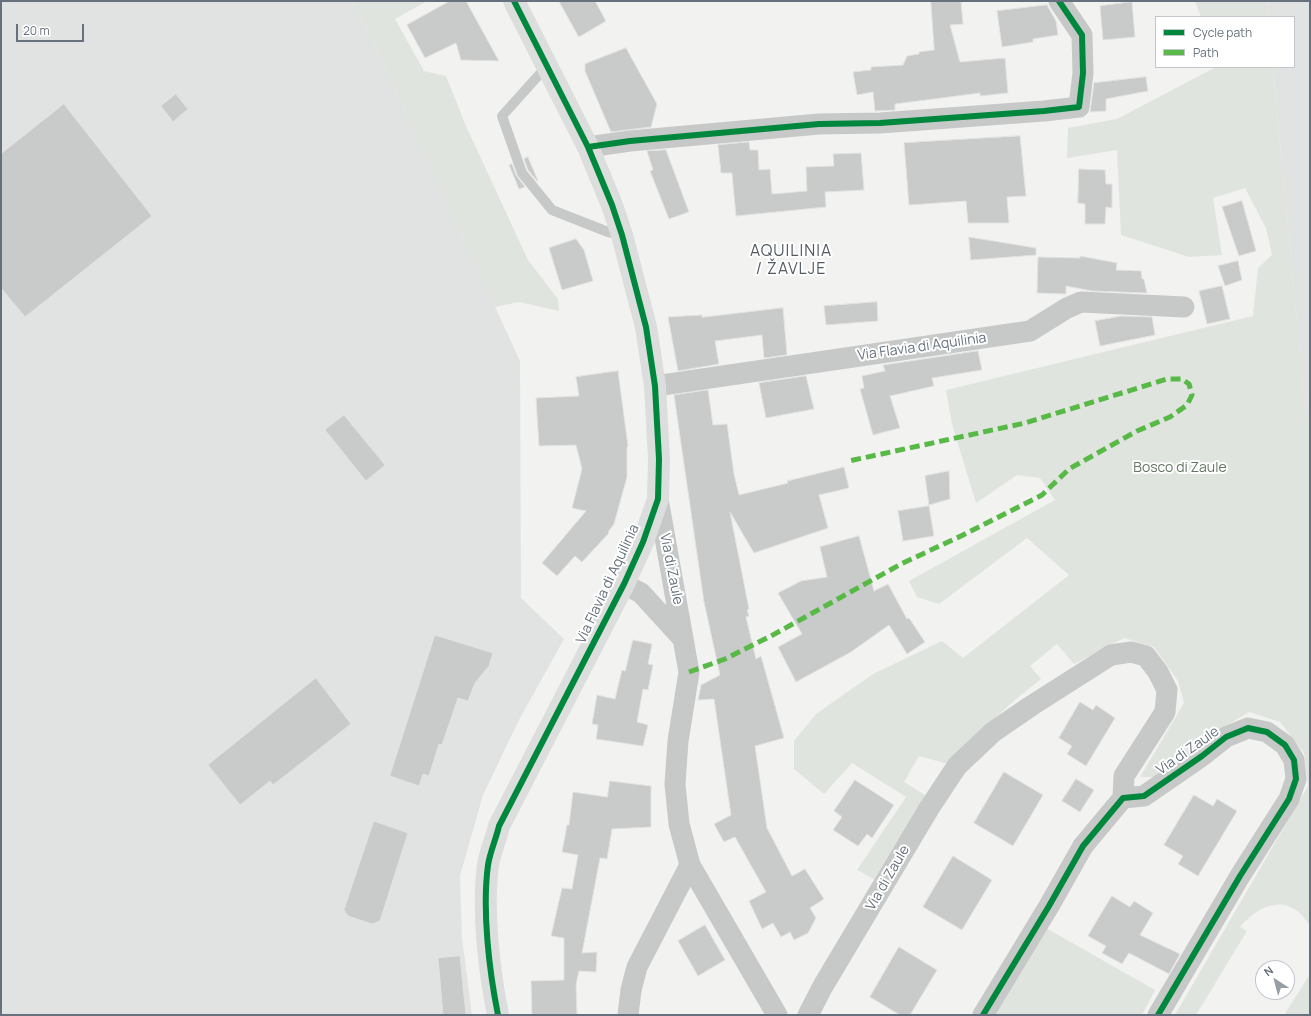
<!DOCTYPE html>
<meta charset="utf-8">
<style>
body{margin:0}
#map{position:relative;width:1311px;height:1016px;overflow:hidden;background:#f2f2f1;font-family:Manrope,sans-serif}
canvas{display:block}
.frame{position:absolute;inset:0;border:2px solid #66717d;pointer-events:none}
.legend{position:absolute;left:1155px;top:16px;width:140px;height:52px;box-sizing:border-box;background:#fff;border:1px solid #c2c6cb;margin:0;padding:5px 7px;list-style:none;font-size:12px;color:#66717d}
.legend li{display:flex;align-items:center;gap:8px;height:20px}
.legend b{width:20px;border:1px solid #c2c6cb}
.north{position:absolute;left:1255px;top:960px;width:40px;height:40px;box-sizing:border-box;background:#fff;border:1px solid #c2c6cb;border-radius:50%;rotate:324deg;font-size:11px;font-weight:700;line-height:16px;text-align:center;color:#66717d}
.north::after{content:'';display:block;margin:auto;width:14px;height:18px;background:#979ea6;clip-path:polygon(50% 0,100% 100%,50% 72%,0 100%)}
.scale{position:absolute;left:16px;top:24px;width:68px;height:18px;box-sizing:border-box;border:2px solid #66717d;border-top:0;padding-left:5px;font-size:12px;line-height:14px;white-space:nowrap;color:#66717d;-webkit-text-stroke:3px #fff;paint-order:stroke}
</style>
<div id="map">
<canvas width="1311" height="1016"></canvas>
<div class="frame"></div>
<ul class="legend">
<li><b style="height:5px;background:#00873e"></b>Cycle path</li>
<li><b style="height:5px;background:#58b947"></b>Path</li>
</ul>
<div class="north">N</div>
<div class="scale">20 m</div>
</div>
<script>
const c = document.querySelector('canvas').getContext('2d');
c.lineJoin = 'round';
function fill(path, color) { c.fillStyle = color; c.fill(path, 'evenodd'); }
function stroke(path, color, width, dash) { c.strokeStyle = color; c.lineWidth = width; c.lineCap = dash ? 'butt' : 'round'; c.setLineDash(dash || []); c.stroke(path); }
function label(font, color, halo, rows, align = 'center') {
  c.font = font + ' Manrope,sans-serif'; c.lineWidth = 4; c.setLineDash([]); c.textBaseline = 'middle'; c.strokeStyle = halo; c.fillStyle = color; for (const [text, x, y, turn = 0] of rows) {
    c.save(); c.translate(x, y); c.rotate((+turn || 0) * Math.PI / 180); c.textAlign = isNaN(turn) ? turn : align; if (halo) c.strokeText(text, 0, 0); c.fillText(text, 0, 0); c.restore();
  }
}
const built = new Path2D(`
 M 1,1 L 351,1 L 368,31 L 520,361 L 521,598 L 564,639 L 519,720 L 483,795 L 460,876 L 462,938 L 472,1015 L 1,1015 Z
 M 1267,1 L 1309,1 L 1310,12 L 1310,417 L 1306,418 L 1273,67 L 1294,67 L 1294,17 L 1269,17 Z`);
const green = new Path2D(`
 M 351,1 L 427,1 L 395,19 L 424,71 L 446,76 L 466,126 L 528,260 L 558,299 L 559,311 L 519,302 L 495,307 L 368,31 Z
 M 1195,1 L 1267,1 L 1269,17 L 1201,17 Z
 M 1216,67 L 1273,67 L 1306,417 L 1310,417 L 1310,926 C 1290,893 1262,902 1240,927 L 1247,931 L 1196,1015 L 1175,1015 L 1308,786 L 1304,753 L 1280,722 L 1249,712 L 1219,730 L 1156,777 L 1140,777 L 1184,703 L 1178,681 L 1154,647 L 1124,638 L 1074,664 L 1057,644 L 1030,666 L 1041,679 L 1009,705 L 948,764 L 919,756 L 904,782 L 925,795 L 874,879 L 857,870 L 906,797 L 852,763 L 824,794 L 794,769 L 794,741 L 816,714 L 873,674 L 942,641 L 963,658 L 1069,575 L 1027,538 L 939,604 L 917,597 L 909,581 L 1055,500 L 1040,478 L 1017,475 L 976,503 L 952,424 L 946,390 L 1253,316 L 1258,268 L 1272,255 L 1266,228 L 1245,188 L 1213,198 L 1222,255 L 1189,257 L 1121,235 L 1117,150 L 1067,158 L 1068,128 L 1117,119 Z
 M 1046,928 L 1155,990 L 1142,1015 L 993,1015 Z
 M 1310,974 L 1310,1015 L 1284,1015 Z`);
const building = new Path2D(`
 M 450,1 L 466,1 L 499,61 L 461,60 L 456,43 L 425,58 L 407,25 Z
 M 559,1 L 595,1 L 606,21 L 579,37 Z
 M 931,1 L 961,1 L 963,24 L 950,25 L 960,62 L 1005,58 L 1008,93 L 980,96 L 980,93 L 895,104 L 895,110 L 875,111 L 873,92 L 857,95 L 853,72 L 871,70 L 871,67 L 903,65 L 907,56 L 919,54 L 919,52 L 934,50 Z
 M 1132,2 L 1135,37 L 1103,40 L 1100,6 Z
 M 1047,5 L 1056,21 L 1058,35 L 1033,39 L 1033,42 L 1002,47 L 997,11 Z
 M 626,48 L 657,104 L 651,127 L 611,132 L 585,71 L 585,64 Z
 M 1146,77 L 1148,91 L 1106,99 L 1106,111 L 1090,112 L 1094,83 Z
 M 176,94 L 188,109 L 173,122 L 161,106 Z
 M 64,104 L 152,216 L 25,317 L 1,288 L 1,154 Z
 M 1020,136 L 1026,196 L 1007,197 L 1009,223 L 968,223 L 966,201 L 909,205 L 904,143 Z
 M 749,142 L 750,150 L 758,150 L 759,170 L 770,169 L 772,194 L 807,191 L 806,167 L 834,166 L 833,154 L 861,153 L 864,190 L 825,192 L 826,207 L 736,216 L 732,173 L 721,173 L 718,145 Z
 M 666,150 L 689,212 L 669,219 L 650,171 L 653,170 L 647,151 Z
 M 528,157 L 538,181 L 537,181 L 528,170 L 524,159 Z
 M 512,164 L 516,175 L 525,187 L 519,189 L 509,165 Z
 M 1079,169 L 1105,170 L 1106,184 L 1112,184 L 1112,208 L 1106,207 L 1105,224 L 1085,224 L 1085,204 L 1078,203 Z
 M 1242,201 L 1256,251 L 1239,256 L 1222,207 Z
 M 969,237 L 1036,248 L 1036,255 L 971,260 Z
 M 576,239 L 584,250 L 593,281 L 562,290 L 549,248 Z
 M 1080,256 L 1117,263 L 1116,270 L 1141,271 L 1142,279 L 1144,279 L 1147,293 L 1092,291 L 1066,286 L 1066,294 L 1037,293 L 1038,257 L 1080,258 Z
 M 1238,261 L 1242,280 L 1225,286 L 1218,266 Z
 M 1222,286 L 1230,319 L 1207,324 L 1199,291 Z
 M 877,302 L 878,321 L 826,325 L 824,306 Z
 M 783,308 L 787,355 L 764,358 L 762,335 L 715,341 L 719,364 L 678,371 L 668,317 L 702,315 L 702,317 Z
 M 1122,316 L 1152,317 L 1155,335 L 1100,346 L 1095,321 Z
 M 978,351 L 982,370 L 932,378 L 934,386 L 890,396 L 900,428 L 873,435 L 860,389 L 864,388 L 862,376 L 885,371 L 883,365 L 890,364 Z
 M 618,371 L 628,446 L 627,447 L 627,477 L 614,524 L 608,532 L 609,533 L 582,562 L 575,556 L 557,576 L 542,563 L 586,511 L 572,508 L 582,469 L 576,445 L 539,446 L 536,398 L 579,396 L 576,377 Z
 M 806,376 L 814,409 L 766,418 L 759,383 Z
 M 708,390 L 713,425 L 727,424 L 734,474 L 739,495 L 788,483 L 787,481 L 844,467 L 849,488 L 819,495 L 828,528 L 754,553 L 730,512 L 749,609 L 747,610 L 749,616 L 746,617 L 756,659 L 761,656 L 784,738 L 755,746 L 767,828 L 792,876 L 805,869 L 824,899 L 810,908 L 816,918 L 808,933 L 794,940 L 790,932 L 781,937 L 773,923 L 762,929 L 749,901 L 766,892 L 735,837 L 724,842 L 714,824 L 731,815 L 714,699 L 698,700 L 701,685 L 720,675 L 704,602 L 674,395 Z
 M 344,415 L 385,465 L 366,481 L 325,430 Z
 M 949,471 L 950,499 L 929,505 L 925,476 Z
 M 929,506 L 934,536 L 903,541 L 898,511 Z
 M 859,536 L 874,591 L 888,584 L 907,619 L 909,618 L 925,642 L 907,654 L 889,625 L 851,652 L 796,682 L 778,647 L 802,634 L 778,593 L 801,581 L 827,577 L 820,547 Z
 M 435,635 L 493,653 L 489,666 L 475,683 L 468,701 L 458,698 L 442,745 L 439,744 L 429,776 L 423,774 L 419,786 L 390,776 Z
 M 633,640 L 652,644 L 648,664 L 653,665 L 648,690 L 643,689 L 637,722 L 648,725 L 643,746 L 596,739 L 598,725 L 592,724 L 597,695 L 615,699 L 622,670 L 625,671 Z
 M 316,678 L 351,724 L 273,785 L 270,781 L 240,805 L 208,765 Z
 M 1080,702 L 1093,710 L 1096,705 L 1115,718 L 1086,766 L 1067,754 L 1072,746 L 1059,738 Z
 M 1004,772 L 1043,795 L 1013,846 L 974,823 Z
 M 1076,779 L 1094,790 L 1080,812 L 1062,801 Z
 M 855,780 L 894,805 L 872,838 L 867,834 L 858,846 L 833,830 L 842,817 L 834,811 Z
 M 610,781 L 651,786 L 651,827 L 612,829 L 607,859 L 600,858 L 582,953 L 597,952 L 596,972 L 579,971 L 576,984 L 577,1015 L 532,1015 L 531,981 L 564,980 L 564,938 L 551,936 L 562,888 L 572,889 L 578,855 L 562,852 L 567,825 L 569,825 L 573,792 L 607,797 Z
 M 1194,795 L 1213,806 L 1217,799 L 1237,811 L 1198,876 L 1178,864 L 1183,856 L 1164,845 Z
 M 374,821 L 408,833 L 380,921 L 372,924 L 348,916 L 344,910 Z
 M 953,856 L 992,880 L 962,930 L 923,907 Z
 M 1112,896 L 1130,907 L 1134,901 L 1153,913 L 1140,935 L 1180,954 L 1169,974 L 1129,953 L 1122,964 L 1102,953 L 1106,946 L 1088,936 Z
 M 705,925 L 725,960 L 698,976 L 678,941 Z
 M 899,947 L 937,970 L 910,1015 L 900,1015 L 870,997 Z
 M 460,956 L 466,1015 L 443,1015 L 438,958 Z`);
const service = new Path2D(`
 M 547,66 L 502,116 L 522,173 L 552,210 L 608,232 L 622,235`);
const minor = new Path2D(`
 M 588,147 L 630,141 L 819,124 L 880,123 L 1044,111 L 1079,107 L 1083,73 L 1082,35 L 1059,1
 M 655,386 L 1030,331 L 1067,308 L 1081,302 L 1184,307
 M 658,499 L 689,672 L 678,741 L 675,784 L 679,824 L 690,865 L 777,1015
 M 624,584 L 641,593 L 683,639
 M 628,1015 L 631,990 L 637,967 L 690,865
 M 808,1015 L 823,986 L 928,810 L 957,766 L 993,732 L 1031,706 L 1111,655 L 1131,652 L 1146,656 L 1158,672 L 1167,690 L 1165,712 L 1124,776 L 1123,798
 M 983,1015 L 1049,906 L 1083,846 L 1123,798 L 1144,796 L 1202,756 L 1226,737 L 1248,728 L 1267,732 L 1285,745 L 1294,760 L 1296,779 L 1289,799 L 1240,876 L 1158,1015`);
const primary = new Path2D(`
 M 498,1015 C 489,970 482,910 488,865 C 490,852 496,839 499,826 L 624,584 L 643,542 L 658,499 L 659,459 L 655,386 L 646,327 L 622,235 L 612,205 L 588,147 L 514,1`);
const quiet = new Path2D(`
 M 689,672 L 725,659 L 771,636 L 901,564 L 963,535 L 1042,495 L 1069,469 L 1137,431 L 1170,417 L 1187,405 L 1192,395 L 1189,384 L 1182,379 L 1167,379 L 1025,423 L 849,461`);
const cycleway = new Path2D(`
 M 588,147 L 630,141 L 819,124 L 880,123 L 1044,111 L 1079,107 L 1083,73 L 1082,35 L 1059,1
 M 498,1015 C 489,970 482,910 488,865 C 490,852 496,839 499,826 L 624,584 L 643,542 L 658,499 L 659,459 L 655,386 L 646,327 L 622,235 L 612,205 L 588,147 L 514,1
 M 983,1015 L 1049,906 L 1083,846 L 1123,798 L 1144,796 L 1202,756 L 1226,737 L 1248,728 L 1267,732 L 1285,745 L 1294,760 L 1296,779 L 1289,799 L 1240,876 L 1158,1015`);
const streetNames = [
 ["Via Flavia di Aquilinia",922,347,-8],
 ["Via di Zaule",671,569,79],
 ["Via Flavia di Aquilinia",608,584,-65],
 ["Via di Zaule",1188,751,-35],
 ["Via di Zaule",888,878,-60]
];
const parkNames = [
 ["Bosco di Zaule",1180,468]
];
const quarterNames = [
 ["AQUILINIA",791,252],
 ["/ ŽAVLJE",791,270]
];
fill(built, '#e1e2e2');
fill(green, '#e0e4df');
fill(building, '#c9caca');
stroke(building, '#e2e2e0', 1);
stroke(service, '#c7c8c8', 10);
stroke(minor, '#c7c8c8', 21);
stroke(primary, '#dcdddd', 22);
stroke(quiet, '#58b947', 5, [10, 5]);
stroke(cycleway, '#00873e', 6);
label('14px', '#66717d', '#fff', streetNames);
label('14px', '#667564', '#fff', parkNames);
c.letterSpacing = '1px';
label('16px', '#535b63', '#fff', quarterNames);
c.letterSpacing = '0px';
</script>
